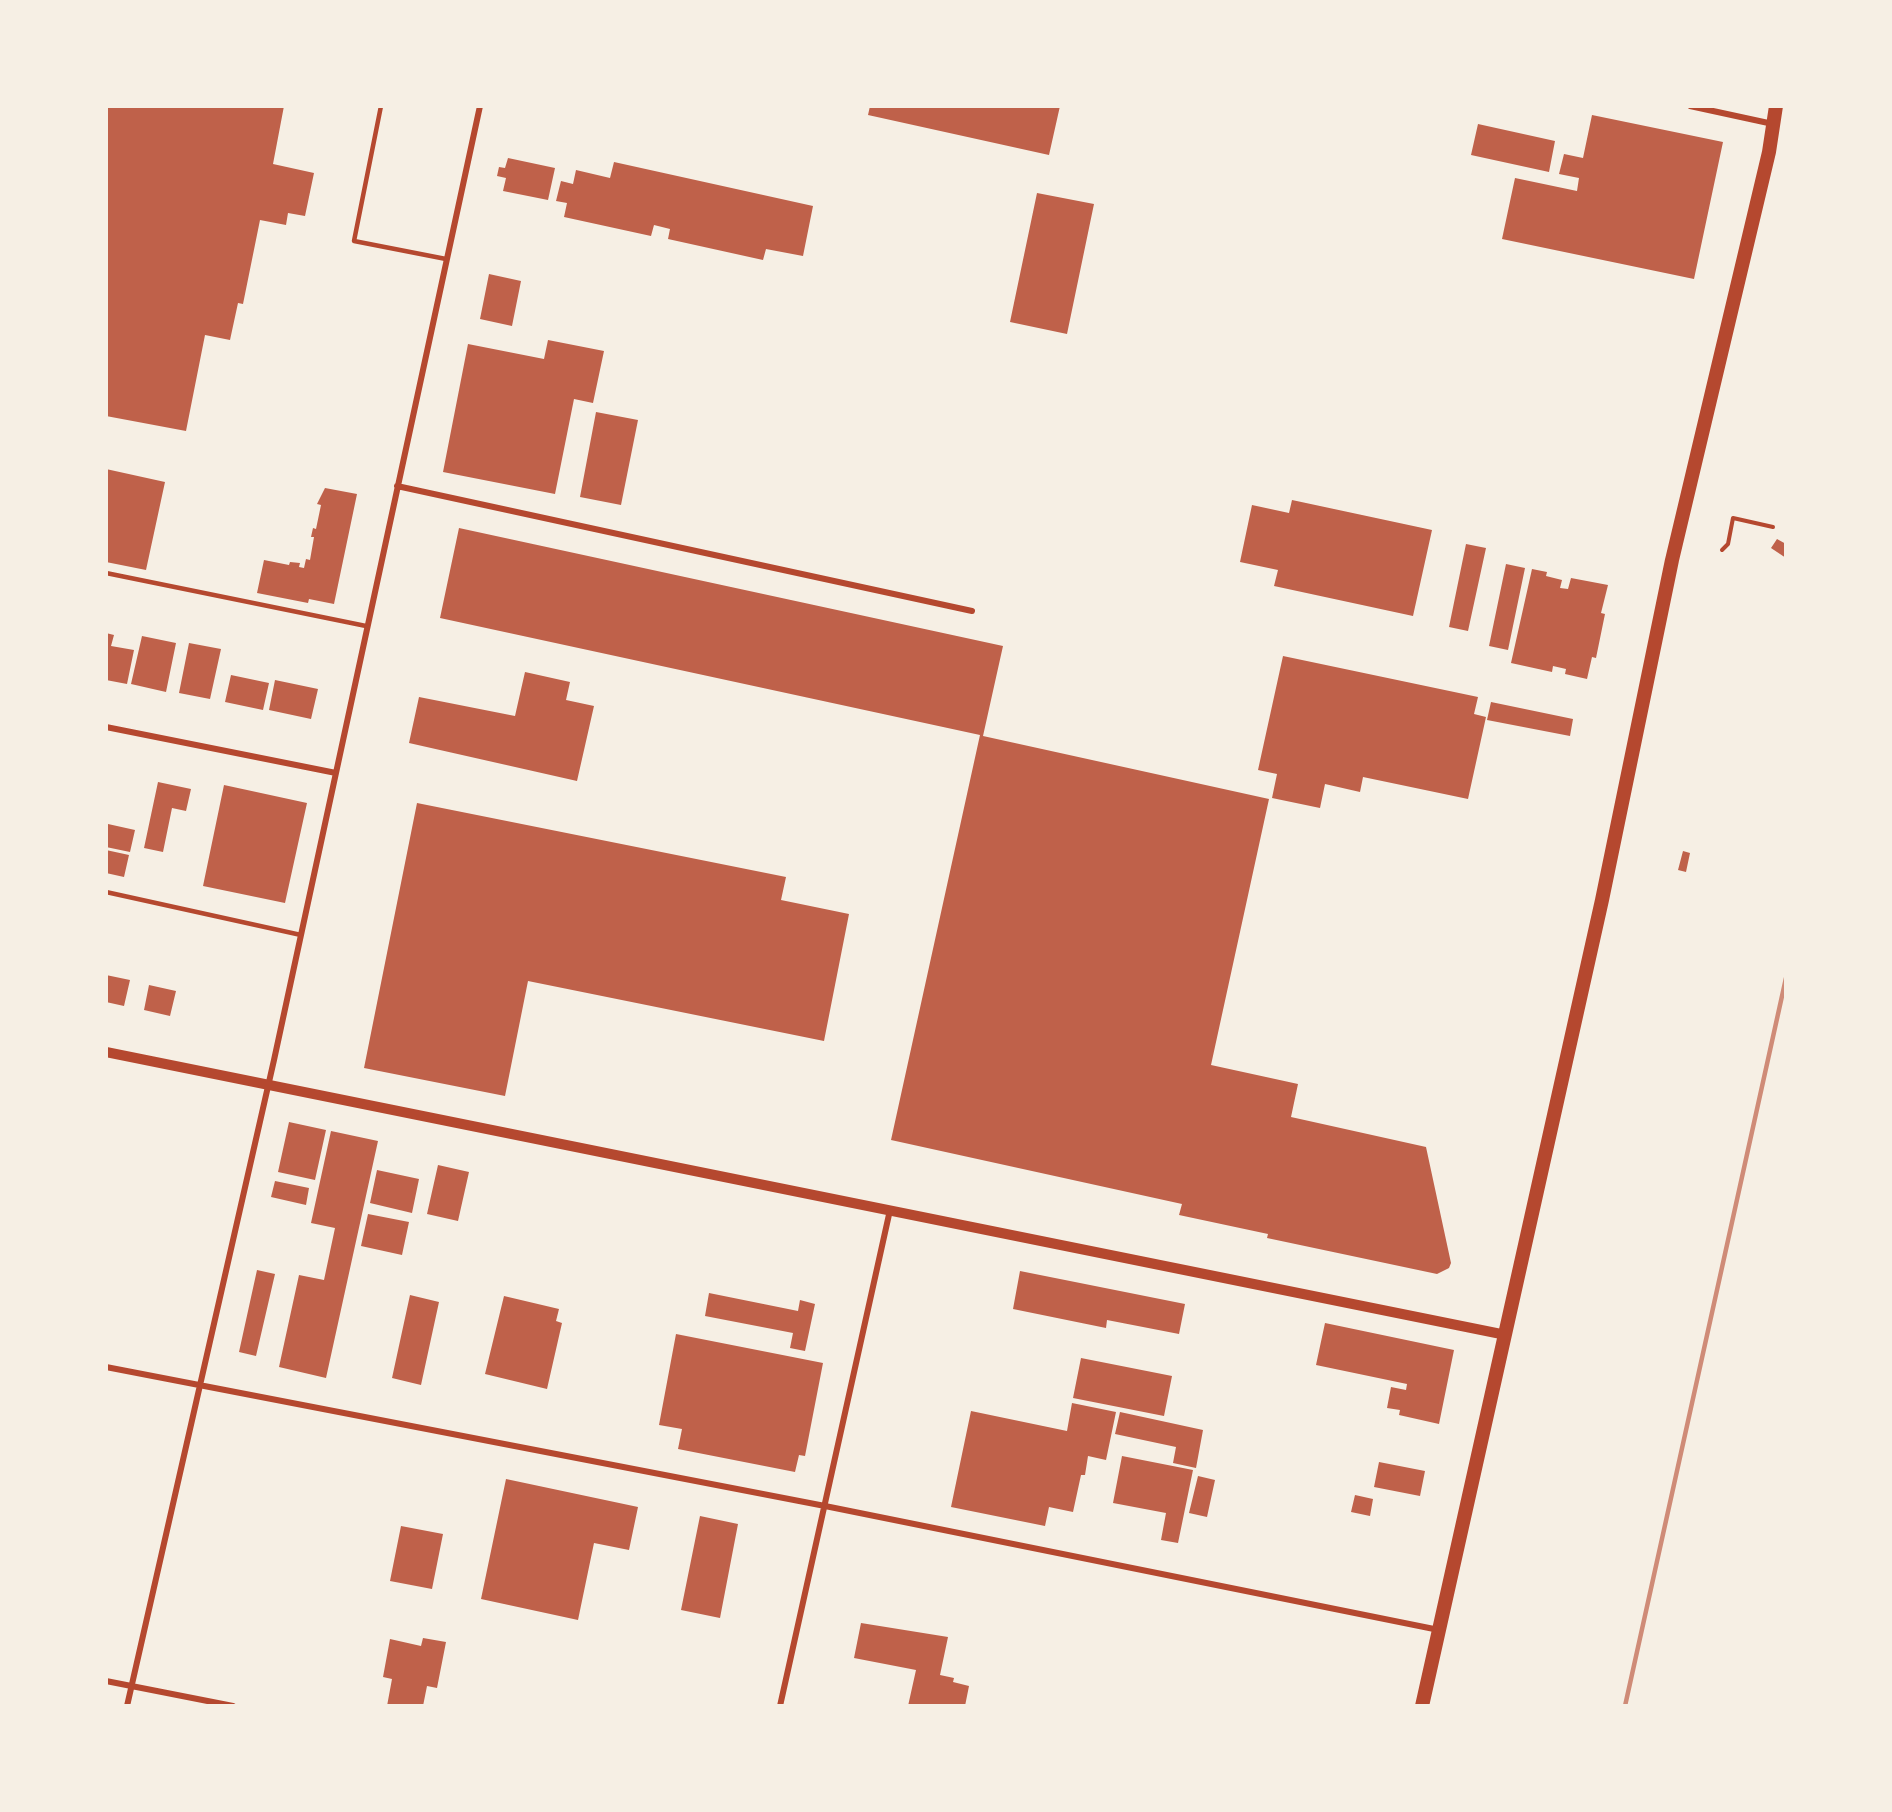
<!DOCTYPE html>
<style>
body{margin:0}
#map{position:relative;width:1892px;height:1812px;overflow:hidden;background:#f6efe4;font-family:Manrope,sans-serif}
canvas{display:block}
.frame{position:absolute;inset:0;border:108px solid #f6efe4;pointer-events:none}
</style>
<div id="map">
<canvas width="1892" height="1812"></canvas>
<div class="frame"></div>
</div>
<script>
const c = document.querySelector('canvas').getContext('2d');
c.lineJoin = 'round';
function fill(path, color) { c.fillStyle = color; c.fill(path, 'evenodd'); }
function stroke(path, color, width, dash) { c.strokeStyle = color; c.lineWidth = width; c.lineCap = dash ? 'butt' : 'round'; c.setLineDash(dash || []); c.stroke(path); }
const building = new Path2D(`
 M 106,106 L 284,106 L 273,164 L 314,173 L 305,216 L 288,213 L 286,225 L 260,220 L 243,304 L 238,303 L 230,340 L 205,335 L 186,431 L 106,416 Z
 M 870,106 L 1060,106 L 1049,155 L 868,115 Z
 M 1592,115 L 1723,142 L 1694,279 L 1502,239 L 1515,178 L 1577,191 L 1579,178 L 1559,174 L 1564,154 L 1583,158 Z
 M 1478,124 L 1555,141 L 1549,172 L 1471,155 Z
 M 508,158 L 555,168 L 548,200 L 503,191 L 506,178 L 497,176 L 499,167 L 505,168 Z
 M 614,162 L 813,206 L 803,256 L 766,249 L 763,260 L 668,239 L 670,229 L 654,225 L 651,236 L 564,217 L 567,203 L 556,201 L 561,181 L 573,184 L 576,170 L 610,178 Z
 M 1037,193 L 1094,204 L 1067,334 L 1010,322 Z
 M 489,274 L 521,281 L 512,326 L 480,319 Z
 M 548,340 L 604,351 L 593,403 L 574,399 L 555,494 L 443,472 L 468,344 L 544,359 Z
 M 596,412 L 638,420 L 621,505 L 580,497 Z
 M 106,469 L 165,482 L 146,570 L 106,562 Z
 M 325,488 L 357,494 L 334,604 L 309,599 L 308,603 L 257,593 L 264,560 L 289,565 L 290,562 L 300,563 L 299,567 L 304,568 L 306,559 L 310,560 L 314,537 L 311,537 L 313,528 L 316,529 L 321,505 L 317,504 Z
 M 1292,500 L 1432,530 L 1413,616 L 1274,586 L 1278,570 L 1240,562 L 1252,505 L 1289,513 Z
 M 459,528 L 1003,646 L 983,736 L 1269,799 L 1211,1065 L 1298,1084 L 1291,1117 L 1426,1147 L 1451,1263 L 1449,1268 L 1437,1274 L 1267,1238 L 1268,1234 L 1179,1215 L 1182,1204 L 891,1140 L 980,735 L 440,618 Z
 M 1777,539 L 1786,544 L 1786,558 L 1771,548 Z
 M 1466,544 L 1486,548 L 1468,631 L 1449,627 Z
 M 1506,564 L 1525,568 L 1508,650 L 1489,646 Z
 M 1532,569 L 1547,572 L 1546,576 L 1562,580 L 1560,588 L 1568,589 L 1571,578 L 1608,585 L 1601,613 L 1605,614 L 1596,658 L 1592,657 L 1587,679 L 1565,674 L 1566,669 L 1553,666 L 1552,672 L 1511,663 Z
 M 106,633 L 114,635 L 111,646 L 134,650 L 127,684 L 106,680 Z
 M 142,636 L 176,643 L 166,692 L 131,684 Z
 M 189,643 L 221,649 L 210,699 L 179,693 Z
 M 1283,656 L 1478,697 L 1474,714 L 1486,717 L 1468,799 L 1363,777 L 1360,792 L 1325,784 L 1320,808 L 1272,798 L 1277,774 L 1258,770 Z
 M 525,672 L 570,682 L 566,700 L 594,706 L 577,781 L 409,743 L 419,697 L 515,716 Z
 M 231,675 L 269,683 L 263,710 L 225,702 Z
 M 275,680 L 318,689 L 311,719 L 269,710 Z
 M 1491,702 L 1573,719 L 1570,736 L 1487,720 Z
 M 158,782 L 191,789 L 186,811 L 172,808 L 163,852 L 144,848 Z
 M 224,785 L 307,803 L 285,903 L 203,886 Z
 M 417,803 L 786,877 L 781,900 L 849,914 L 824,1041 L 528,981 L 505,1096 L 364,1068 Z
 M 108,824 L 135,830 L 130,852 L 106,847 Z
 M 106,850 L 129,855 L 124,877 L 106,873 Z
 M 1683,851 L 1690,853 L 1686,872 L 1678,870 Z
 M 106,975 L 130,980 L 124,1006 L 106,1002 Z
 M 149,985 L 176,991 L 170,1016 L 144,1010 Z
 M 289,1122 L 326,1130 L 315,1180 L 278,1172 Z
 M 331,1131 L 378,1141 L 326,1378 L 279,1367 L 299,1275 L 324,1280 L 335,1228 L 311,1223 Z
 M 438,1165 L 469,1172 L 458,1221 L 427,1214 Z
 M 377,1170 L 419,1179 L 412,1213 L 370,1203 Z
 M 275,1181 L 309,1188 L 306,1205 L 271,1197 Z
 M 368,1214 L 409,1222 L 402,1255 L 361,1246 Z
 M 257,1270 L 275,1274 L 256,1356 L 239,1352 Z
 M 1020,1271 L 1185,1304 L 1179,1334 L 1107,1320 L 1106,1328 L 1013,1309 Z
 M 709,1293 L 798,1311 L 800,1300 L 815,1304 L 805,1351 L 790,1348 L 793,1333 L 705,1316 Z
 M 410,1295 L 439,1302 L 421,1385 L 392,1378 Z
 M 504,1296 L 559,1309 L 556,1321 L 562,1323 L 547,1389 L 485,1374 Z
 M 1325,1323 L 1454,1350 L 1439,1424 L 1399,1415 L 1400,1410 L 1387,1408 L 1391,1387 L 1406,1390 L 1407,1384 L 1316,1365 Z
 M 676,1334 L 823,1363 L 805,1456 L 799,1455 L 795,1472 L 678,1449 L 682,1429 L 659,1425 Z
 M 1081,1358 L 1172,1376 L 1164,1416 L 1073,1398 Z
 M 1072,1403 L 1116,1412 L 1106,1460 L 1088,1456 L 1085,1475 L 1081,1475 L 1073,1512 L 1049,1507 L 1045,1526 L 951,1507 L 971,1411 L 1067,1431 Z
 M 1120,1412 L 1203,1430 L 1196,1468 L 1173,1463 L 1176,1447 L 1115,1434 Z
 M 1122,1456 L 1193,1470 L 1178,1543 L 1161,1540 L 1166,1513 L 1113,1503 Z
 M 1379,1462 L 1425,1471 L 1420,1496 L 1374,1487 Z
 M 1198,1476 L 1215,1480 L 1207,1517 L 1189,1513 Z
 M 506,1479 L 638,1507 L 629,1550 L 594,1543 L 578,1620 L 481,1599 Z
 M 1355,1495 L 1373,1499 L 1370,1516 L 1351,1512 Z
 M 700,1516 L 738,1524 L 720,1618 L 681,1610 Z
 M 401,1526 L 443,1534 L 432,1589 L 390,1581 Z
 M 861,1623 L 948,1637 L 940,1675 L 954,1678 L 953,1682 L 969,1686 L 965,1706 L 908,1706 L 916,1670 L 854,1658 Z
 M 423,1638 L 446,1642 L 437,1688 L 427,1686 L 423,1706 L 387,1706 L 392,1679 L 383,1677 L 390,1639 L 421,1646 Z`);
const path = new Path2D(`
 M 1722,550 L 1728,544 L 1733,518 L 1773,527`);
const service = new Path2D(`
 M 381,106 L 354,241 L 446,259
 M 106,573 L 366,626
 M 106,892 L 301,935`);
const minor = new Path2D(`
 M 1690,106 L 1773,124
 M 397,486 L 972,611
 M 106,727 L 336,773
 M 106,1367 L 825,1506 L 1439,1630
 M 106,1681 L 233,1706
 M 127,1706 L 274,1060 L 480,106
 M 780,1706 L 890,1210`);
const tertiary = new Path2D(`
 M 106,1052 L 1506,1335`);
const primary = new Path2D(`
 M 1422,1706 L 1602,900 L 1672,560 L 1769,152 L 1776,106`);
const rail = new Path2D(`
 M 1625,1706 L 1786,978`);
fill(building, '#bf614a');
stroke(path, '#b5482f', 4);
stroke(service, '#b5482f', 4.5);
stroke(minor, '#b5482f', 6);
stroke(tertiary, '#b5482f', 10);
stroke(primary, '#b5482f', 14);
stroke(rail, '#cf8b77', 4.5);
</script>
